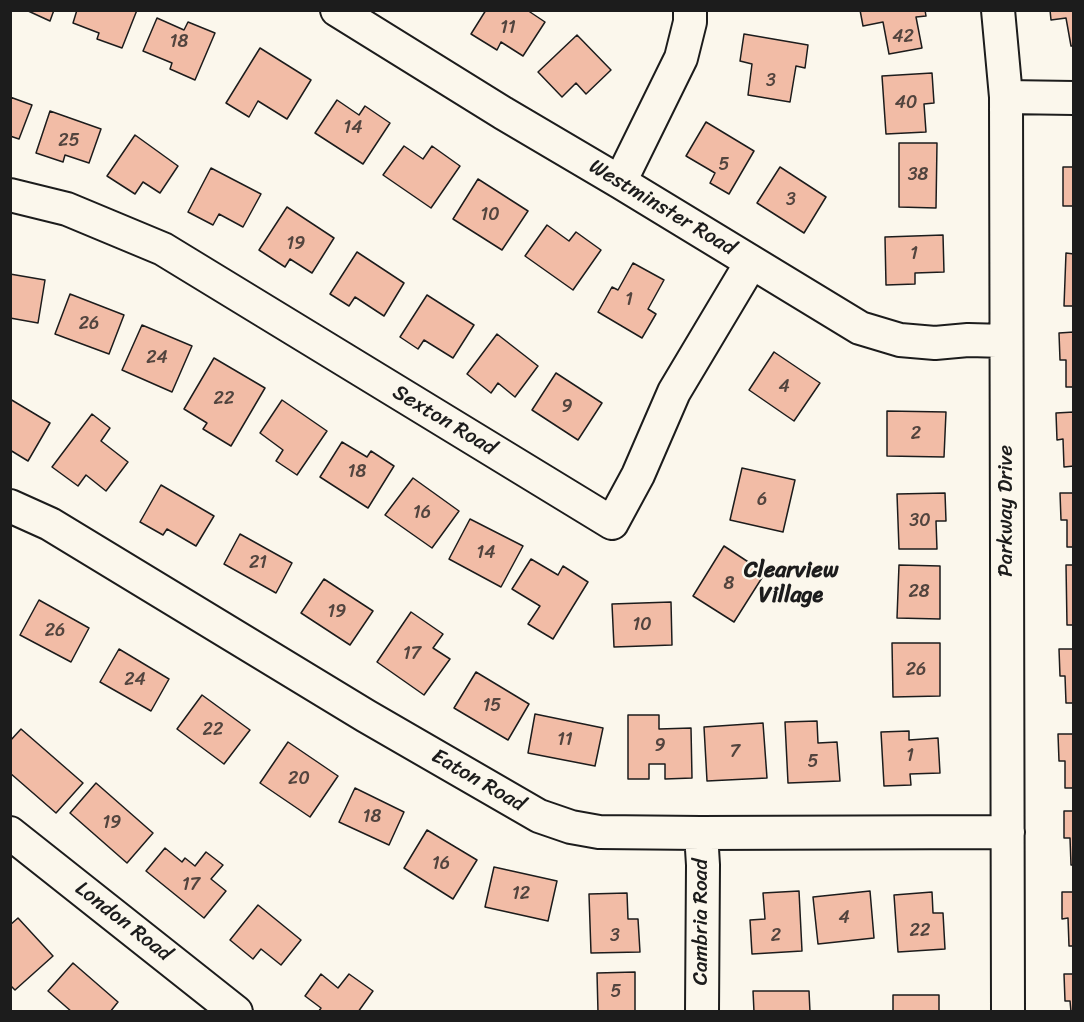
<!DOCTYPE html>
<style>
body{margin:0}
#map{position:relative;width:1084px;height:1022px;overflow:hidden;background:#fbf7ec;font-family:Sriracha,sans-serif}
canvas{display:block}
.frame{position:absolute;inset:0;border:12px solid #1c1c1c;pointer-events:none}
</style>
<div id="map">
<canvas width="1084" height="1022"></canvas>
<div class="frame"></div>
</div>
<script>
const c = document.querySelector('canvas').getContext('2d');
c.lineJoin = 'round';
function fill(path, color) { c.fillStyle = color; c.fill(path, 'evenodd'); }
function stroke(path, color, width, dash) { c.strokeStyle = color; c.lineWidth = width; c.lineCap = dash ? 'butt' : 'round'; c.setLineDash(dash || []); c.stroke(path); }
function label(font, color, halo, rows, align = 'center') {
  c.font = font + ' Sriracha,sans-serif'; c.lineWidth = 4.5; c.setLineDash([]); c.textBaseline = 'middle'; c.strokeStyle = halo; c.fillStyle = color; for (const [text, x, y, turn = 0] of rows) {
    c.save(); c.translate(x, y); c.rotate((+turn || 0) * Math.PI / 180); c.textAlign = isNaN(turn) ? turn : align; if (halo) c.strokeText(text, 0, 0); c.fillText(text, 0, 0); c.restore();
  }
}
const building = new Path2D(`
 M 26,10 L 54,10 L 50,21 Z
 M 77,10 L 137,10 L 122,48 L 97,39 L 99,33 L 73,23 Z
 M 486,10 L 527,10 L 545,22 L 523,56 L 501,42 L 497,50 L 471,34 Z
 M 860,10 L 925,10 L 926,16 L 916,17 L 922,48 L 889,54 L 883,22 L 863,26 Z
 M 1050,10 L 1074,10 L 1074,46 L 1071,46 L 1066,18 L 1051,20 Z
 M 157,18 L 184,30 L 188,22 L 215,33 L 195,80 L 170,69 L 172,63 L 143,51 Z
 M 744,34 L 808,45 L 805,68 L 796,66 L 790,102 L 748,95 L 752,64 L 740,61 Z
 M 577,35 L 611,70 L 586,94 L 576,83 L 562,97 L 538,72 Z
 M 260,48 L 311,80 L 287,119 L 258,101 L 249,117 L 226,103 Z
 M 932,73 L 934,103 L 924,104 L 926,132 L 886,134 L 882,76 Z
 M 10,97 L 32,105 L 19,139 L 10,136 Z
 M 337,100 L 359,115 L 365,106 L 390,123 L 363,164 L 315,133 Z
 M 50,111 L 101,129 L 89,163 L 65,155 L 63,162 L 36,153 Z
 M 706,122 L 754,151 L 729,194 L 710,183 L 715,173 L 686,156 Z
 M 135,135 L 178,166 L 160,193 L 143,182 L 135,194 L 107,176 Z
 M 899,143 L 937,143 L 936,208 L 899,207 Z
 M 404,146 L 423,159 L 432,146 L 460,166 L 431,208 L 383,175 Z
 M 780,167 L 826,197 L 804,233 L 757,203 Z
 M 1063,167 L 1074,167 L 1074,219 L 1073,206 L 1063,206 Z
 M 211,168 L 261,194 L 243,227 L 219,214 L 213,225 L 188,212 Z
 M 478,179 L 528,211 L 502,250 L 453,219 Z
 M 287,207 L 334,238 L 312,273 L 290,259 L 285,267 L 259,250 Z
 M 547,225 L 569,241 L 576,232 L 601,250 L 573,290 L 525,256 Z
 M 943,235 L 944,272 L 915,273 L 915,284 L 886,285 L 885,237 Z
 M 357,252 L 404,283 L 384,316 L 355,297 L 349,306 L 330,294 Z
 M 1066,253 L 1074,254 L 1074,306 L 1064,306 Z
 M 633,263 L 664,280 L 648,309 L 656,314 L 642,338 L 598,312 L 612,287 L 618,290 Z
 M 10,274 L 45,280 L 38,323 L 10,318 Z
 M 70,294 L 124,315 L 109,354 L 55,334 Z
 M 427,295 L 474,325 L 453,358 L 424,340 L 418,349 L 400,337 Z
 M 142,325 L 192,346 L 172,392 L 122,370 Z
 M 1074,332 L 1074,387 L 1066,387 L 1066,360 L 1060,360 L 1059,333 Z
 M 497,334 L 538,366 L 515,397 L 498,383 L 491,393 L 467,374 Z
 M 774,352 L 820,383 L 794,421 L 749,390 Z
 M 214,358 L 265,388 L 231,446 L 203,429 L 207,423 L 184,409 Z
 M 556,373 L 602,403 L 578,440 L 532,410 Z
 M 10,399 L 50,423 L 28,461 L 10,450 Z
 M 282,400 L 327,431 L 297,475 L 276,461 L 283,450 L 260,433 Z
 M 887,411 L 946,412 L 944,457 L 887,456 Z
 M 1074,412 L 1074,466 L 1064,467 L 1063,439 L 1057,440 L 1056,413 Z
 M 92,414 L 110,428 L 101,441 L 128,462 L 106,491 L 86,475 L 78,486 L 52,467 Z
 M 342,442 L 367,457 L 371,451 L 394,466 L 368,508 L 320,477 Z
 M 742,468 L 795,480 L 783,532 L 730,520 Z
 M 413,478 L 459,511 L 432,548 L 385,515 Z
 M 161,485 L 214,516 L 196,546 L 167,529 L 163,535 L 140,522 Z
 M 945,493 L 946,521 L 936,521 L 937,549 L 899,549 L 897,494 Z
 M 1060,493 L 1074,493 L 1074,547 L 1067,547 L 1067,520 L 1061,520 Z
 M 470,519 L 523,546 L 501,587 L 449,559 Z
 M 240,534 L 292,563 L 276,593 L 224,564 Z
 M 724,546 L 765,573 L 734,622 L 693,596 Z
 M 531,559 L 558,575 L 563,566 L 588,582 L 553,639 L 528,624 L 540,606 L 512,589 Z
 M 899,565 L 940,566 L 940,619 L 897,618 Z
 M 1066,565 L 1074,565 L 1074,625 L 1067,625 Z
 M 324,579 L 373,611 L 350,645 L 301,613 Z
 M 39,600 L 89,628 L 71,662 L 20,635 Z
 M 671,602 L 672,645 L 614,647 L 612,604 Z
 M 411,612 L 443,634 L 433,648 L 450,659 L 424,695 L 377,662 Z
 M 892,643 L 940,643 L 940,696 L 893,697 Z
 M 119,649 L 169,679 L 151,711 L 100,682 Z
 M 1059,649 L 1074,649 L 1074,703 L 1066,703 L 1065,676 L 1060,676 Z
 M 476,672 L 529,704 L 508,740 L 454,708 Z
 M 202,695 L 250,730 L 224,764 L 177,729 Z
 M 535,714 L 603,728 L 595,766 L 528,753 Z
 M 628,715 L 659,715 L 659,729 L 691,728 L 692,778 L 665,779 L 665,764 L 649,764 L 649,779 L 628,779 Z
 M 817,721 L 818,743 L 837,742 L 840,781 L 788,783 L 785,722 Z
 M 763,723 L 767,778 L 707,781 L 704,727 Z
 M 21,729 L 83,783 L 56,813 L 10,773 L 10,741 Z
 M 909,731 L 909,740 L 938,738 L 940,773 L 910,774 L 911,785 L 884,786 L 881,732 Z
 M 1058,734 L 1074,734 L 1074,788 L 1065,788 L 1065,761 L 1059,761 Z
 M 288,742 L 338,776 L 310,817 L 260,783 Z
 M 96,783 L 153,833 L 127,863 L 70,813 Z
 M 355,788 L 404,812 L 389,845 L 339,822 Z
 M 1064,811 L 1074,811 L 1074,865 L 1071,865 L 1070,838 L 1064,838 Z
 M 427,830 L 477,860 L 453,899 L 404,868 Z
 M 165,848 L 182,862 L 185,858 L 195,866 L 206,852 L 223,865 L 211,879 L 226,891 L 204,918 L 146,871 Z
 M 494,867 L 557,881 L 548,921 L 485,907 Z
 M 799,891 L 802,951 L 752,954 L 750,920 L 765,919 L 763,893 Z
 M 870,891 L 874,938 L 818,944 L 813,897 Z
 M 932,892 L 933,913 L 943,913 L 945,949 L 898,952 L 894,895 Z
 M 1062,892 L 1074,892 L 1074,946 L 1069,946 L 1068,918 L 1062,919 Z
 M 627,893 L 628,919 L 638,919 L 640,952 L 591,953 L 589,894 Z
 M 258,905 L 301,940 L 281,965 L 261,949 L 253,959 L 230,940 Z
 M 18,918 L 53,956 L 15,990 L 10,985 L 10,925 Z
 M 73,963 L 118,1002 L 110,1012 L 72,1012 L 48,991 Z
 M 635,972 L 635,1012 L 598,1012 L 597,973 Z
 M 321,974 L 338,988 L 349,974 L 373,991 L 358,1012 L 320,1012 L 319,1011 L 321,1008 L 305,996 Z
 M 1064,974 L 1074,974 L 1074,1012 L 1071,1012 L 1070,1001 L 1065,1001 Z
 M 753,991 L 809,991 L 810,1012 L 754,1012 Z
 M 893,995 L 939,995 L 939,1012 L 893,1012 Z`);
const minor = new Path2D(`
 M 337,10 L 503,113 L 620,182 L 860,328 L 900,340 L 935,343 L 968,340 L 1006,341
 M 998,10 L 1006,97 L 1008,1012
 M 1006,97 L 1074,98
 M 620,182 L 681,58 L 690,22 L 690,10
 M 10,195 L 67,209 L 163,249 L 612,523 L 638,475 L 674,392 L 751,263
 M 10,506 L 50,524 L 366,716 L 539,816 L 571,827 L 599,832 L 701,833 L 1008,832
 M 10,833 L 236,1012
 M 701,833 L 703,865 L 702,1012`);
const numberNames = [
 ["11",508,28],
 ["42",903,37],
 ["18",179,42],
 ["3",771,81],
 ["40",906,103],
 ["14",353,128],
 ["25",69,141],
 ["5",724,165],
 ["38",918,175],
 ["3",791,200],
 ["10",490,215],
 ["19",296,244],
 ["1",914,254],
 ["1",629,300],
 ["26",89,324],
 ["24",157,358],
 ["4",784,387],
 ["22",224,399],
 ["9",567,407],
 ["2",916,434],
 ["18",357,472],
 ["6",762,500],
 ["16",422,513],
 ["30",920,521],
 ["14",486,553],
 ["21",258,563],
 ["8",729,584],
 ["28",919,592],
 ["19",337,612],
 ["10",642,625],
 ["26",55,631],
 ["17",412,654],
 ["26",916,670],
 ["24",135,680],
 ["15",492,706],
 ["22",213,730],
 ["11",565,740],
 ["9",660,746],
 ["7",735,752],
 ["1",910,756],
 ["5",813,762],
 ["20",299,779],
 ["18",372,817],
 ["19",112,823],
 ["16",441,864],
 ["17",191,885],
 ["12",521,894],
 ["4",844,918],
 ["22",920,931],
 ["3",615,936],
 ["2",776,936],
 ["5",616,992]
];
const streetNames = [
 ["Westminster Road",662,208,31],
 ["Sexton Road",444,421,31],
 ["Parkway Drive",1007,511,-90],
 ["Eaton Road",478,781,30],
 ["London Road",123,922,38],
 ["Cambria Road",702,922,-90]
];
const neighbourhoodNames = [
 ["Clearview",791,571],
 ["Village",791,596]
];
fill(building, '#f2bca6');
stroke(building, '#1c1c1c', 1.5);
stroke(minor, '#1c1c1c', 36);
stroke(minor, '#fbf7ec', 32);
label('18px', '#52443e', null, numberNames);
label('21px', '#1c1c1c', '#fbf7ec', streetNames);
label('bold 22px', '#1c1c1c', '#fbf7ec', neighbourhoodNames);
</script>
